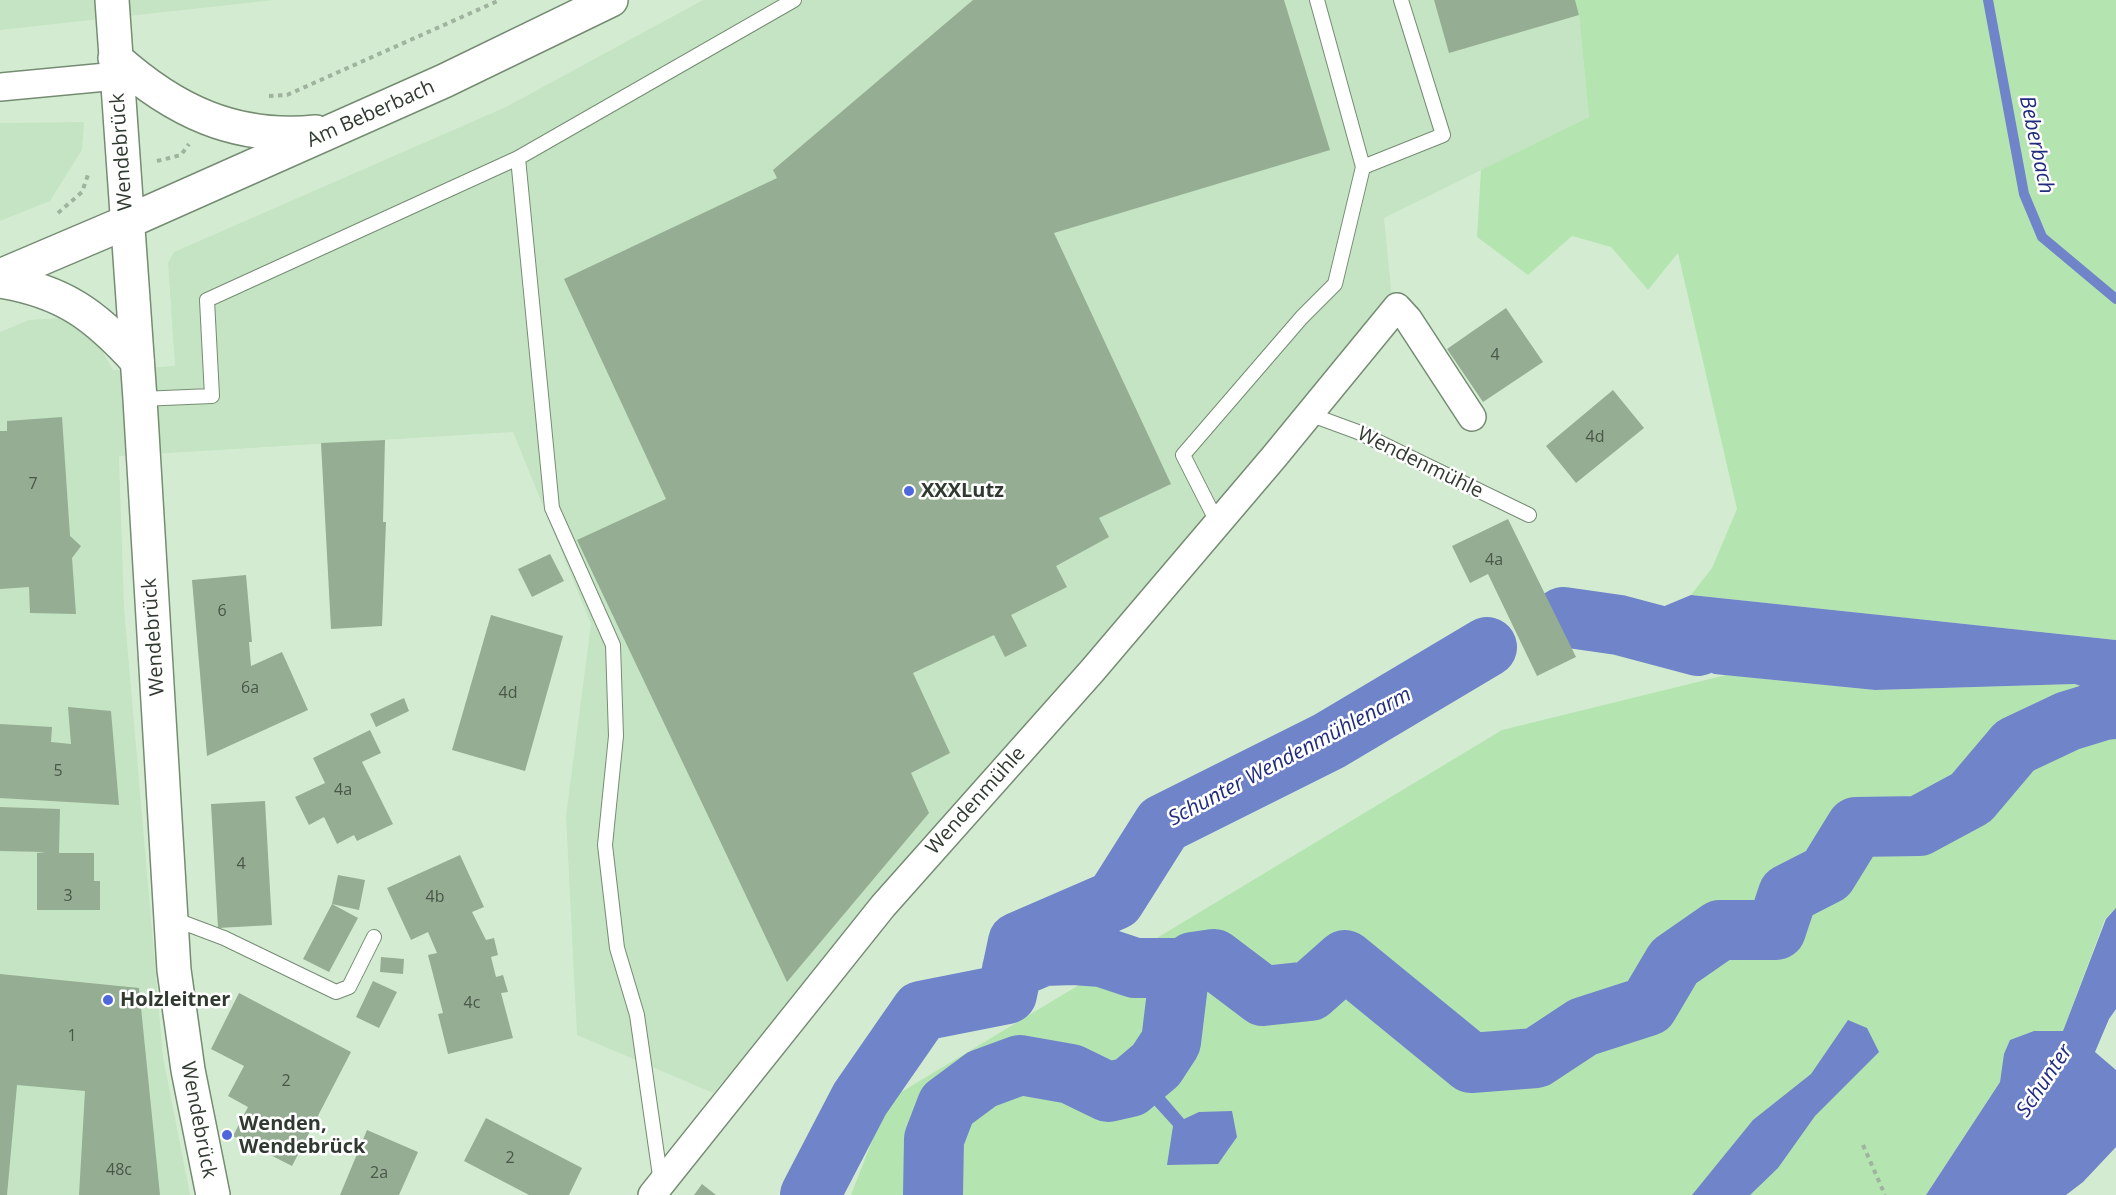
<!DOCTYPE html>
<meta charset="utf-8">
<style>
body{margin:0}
canvas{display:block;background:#d3ecd1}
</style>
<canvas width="2116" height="1195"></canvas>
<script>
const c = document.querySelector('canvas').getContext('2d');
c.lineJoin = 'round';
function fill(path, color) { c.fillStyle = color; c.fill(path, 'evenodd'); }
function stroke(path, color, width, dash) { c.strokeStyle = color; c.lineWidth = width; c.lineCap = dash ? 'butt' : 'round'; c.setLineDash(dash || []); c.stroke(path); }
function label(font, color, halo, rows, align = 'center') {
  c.font = font + ' "Open Sans",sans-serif'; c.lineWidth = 5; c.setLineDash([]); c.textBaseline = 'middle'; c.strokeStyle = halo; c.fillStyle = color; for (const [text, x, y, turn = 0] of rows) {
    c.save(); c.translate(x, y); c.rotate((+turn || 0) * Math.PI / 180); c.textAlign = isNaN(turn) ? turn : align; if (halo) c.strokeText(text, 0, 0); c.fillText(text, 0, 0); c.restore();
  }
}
const built = new Path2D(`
 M 0,0 L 275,0 L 0,30 Z
 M 703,0 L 1575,0 L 1579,15 L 1589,117 L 1384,218 L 1392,298 L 713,1093 L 577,1035 L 566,816 L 591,624 L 513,432 L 119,456 L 124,608 L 163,1057 L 190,1195 L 0,1195 L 0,332 L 29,320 L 61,318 L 94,337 L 113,370 L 175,366 L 168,263 L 174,252 L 506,107 Z
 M 84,122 L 82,150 L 50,201 L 0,221 L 0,123 Z`);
const green = new Path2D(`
 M 1575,0 L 2116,0 L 2116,640 L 1691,595 L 1712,568 L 1737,509 L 1678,253 L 1648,290 L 1611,247 L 1572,236 L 1528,275 L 1477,237 L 1481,170 L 1589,117 L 1579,15 Z
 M 1726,675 L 1875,690 L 2075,684 L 2116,699 L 2116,908 L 2105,919 L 2063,1031 L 2034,1031 L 2002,1070 L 2000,1082 L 1926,1195 L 851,1195 L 888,1100 L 1502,730 Z`);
const water = new Path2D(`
 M 1691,595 L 2116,640 L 2116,699 L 2075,684 L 1875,690 L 1714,674 L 1619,625 Z
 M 2116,908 L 2116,1009 L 2109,1019 L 2095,1052 L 2116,1070 L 2116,1147 L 2083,1182 L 2066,1195 L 1926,1195 L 2000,1082 L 2004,1054 L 2010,1040 L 2034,1031 L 2063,1031 L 2106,919 Z
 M 1848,1020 L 1867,1028 L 1879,1052 L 1815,1116 L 1778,1168 L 1750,1195 L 1692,1195 L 1753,1120 L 1811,1074 Z
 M 1146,1075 L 1184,1119 L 1199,1112 L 1232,1111 L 1237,1137 L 1218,1164 L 1167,1165 L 1173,1126 L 1133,1082 Z`);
const stream = new Path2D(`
 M 1988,0 L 2024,194 L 2042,237 L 2116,299`);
const river = new Path2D(`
 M 1563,617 L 1619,625 L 1698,646
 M 1012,969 L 1043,956 L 1074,955 L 1102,957 L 1135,968 L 1186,968
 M 810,1195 L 860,1099 L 921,1011 L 1007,994 L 1018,942 L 1115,900 L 1163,824 L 1329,741 L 1487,647
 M 933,1195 L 934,1139 L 947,1105 L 982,1079 L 1020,1065 L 1071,1074 L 1108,1092 L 1130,1087 L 1156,1065 L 1171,1042 L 1179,976 L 1193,962 L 1214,959 L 1263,996 L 1310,991 L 1345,960 L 1471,1063 L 1536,1058 L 1583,1027 L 1648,1006 L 1674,962 L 1720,930 L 1776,930 L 1788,894 L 1827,874 L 1856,827 L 1919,826 L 1971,798 L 2015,746 L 2068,721 L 2104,710 L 2116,709`);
const building = new Path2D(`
 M 973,0 L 1284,0 L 1330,150 L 1054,233 L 1171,484 L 1099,518 L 1109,537 L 1056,566 L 1067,587 L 1011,615 L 1027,646 L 1005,657 L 994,635 L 913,673 L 950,753 L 911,773 L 929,813 L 787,982 L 577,540 L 666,499 L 564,279 L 777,178 L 773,170 Z
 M 1434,0 L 1575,0 L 1579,15 L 1449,53 Z
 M 1506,308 L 1543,362 L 1483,402 L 1447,349 Z
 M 1613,390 L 1644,428 L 1576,483 L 1546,446 Z
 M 62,417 L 70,536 L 81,546 L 72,558 L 76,614 L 30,613 L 29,587 L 0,589 L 0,431 L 7,431 L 7,421 Z
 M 385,440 L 383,522 L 386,522 L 382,626 L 331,629 L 321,443 Z
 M 1508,519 L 1576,657 L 1537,676 L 1488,574 L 1470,583 L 1452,546 Z
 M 550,554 L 564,581 L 532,597 L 518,569 Z
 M 246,575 L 252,642 L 249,642 L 251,666 L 282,652 L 308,710 L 207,756 L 192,580 Z
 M 491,615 L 563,636 L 525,771 L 452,750 Z
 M 404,698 L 409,711 L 376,727 L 370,714 Z
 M 68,707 L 111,711 L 119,805 L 0,798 L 0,724 L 52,727 L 51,742 L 71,744 Z
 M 370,730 L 381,753 L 362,762 L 393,824 L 357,841 L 354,835 L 337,844 L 324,817 L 309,825 L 295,797 L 325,783 L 313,758 Z
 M 265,801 L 272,925 L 218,928 L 211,804 Z
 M 0,807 L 60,809 L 59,853 L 94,853 L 94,881 L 100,881 L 100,910 L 37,910 L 37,853 L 46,852 L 0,851 Z
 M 460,855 L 484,907 L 472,912 L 486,940 L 494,938 L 498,955 L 491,957 L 496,977 L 503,975 L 508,992 L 501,993 L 513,1038 L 448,1054 L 438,1014 L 443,1013 L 428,955 L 437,953 L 428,932 L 411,940 L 387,888 Z
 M 338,875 L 365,880 L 359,910 L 332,904 Z
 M 332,904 L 358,918 L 329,972 L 303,959 Z
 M 381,957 L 404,959 L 403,974 L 380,972 Z
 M 0,974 L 139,988 L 160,1195 L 79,1195 L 85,1091 L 17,1085 L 7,1195 L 0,1195 Z
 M 373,981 L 397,992 L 379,1028 L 356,1017 Z
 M 239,993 L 351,1052 L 292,1166 L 233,1136 L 248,1107 L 228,1096 L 244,1066 L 211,1049 Z
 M 486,1118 L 582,1168 L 569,1195 L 529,1195 L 464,1161 Z
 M 367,1130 L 418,1152 L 399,1195 L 340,1195 Z
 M 702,1184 L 716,1195 L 694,1195 Z`);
const path = new Path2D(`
 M 269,96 L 287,95 L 500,0
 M 157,161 L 181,155 L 189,144
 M 58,213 L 82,192 L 89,172
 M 1863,1145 L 1885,1195`);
const service = new Path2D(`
 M 518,158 L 794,0
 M 1363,167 L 1443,135 L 1401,0
 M 140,399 L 212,396 L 207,300 L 518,158 L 552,508 L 613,645 L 616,736 L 605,845 L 617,948 L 637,1015 L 661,1183
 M 1309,414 L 1358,432 L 1529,515
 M 1217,522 L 1183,455 L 1302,317 L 1335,284 L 1363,167 L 1317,0
 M 171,918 L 224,938 L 336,992 L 349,987 L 374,937`);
const minor = new Path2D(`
 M 0,87 L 117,76
 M 652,1195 L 883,906 L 1092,671 L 1274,457 L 1397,307 L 1408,319 L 1472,417`);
const tertiary = new Path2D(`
 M 0,276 L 127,222
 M 0,281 C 63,291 95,315 137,361`);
const secondary = new Path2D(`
 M 112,0 L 140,399 L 174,970 L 188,1070 L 213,1195
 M 115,58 C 174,111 235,140 316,132
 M 127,222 L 444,81 L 611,0`);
const markers = [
 [909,491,6,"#4f67dc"],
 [108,1000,6,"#4f67dc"],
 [227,1135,6,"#4f67dc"]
];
const numberNames = [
 ["4",1495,355],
 ["4d",1595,437],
 ["7",33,484],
 ["4a",1494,560],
 ["6",222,611],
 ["6a",250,688],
 ["4d",508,693],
 ["5",58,771],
 ["4a",343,790],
 ["4",241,864],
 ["3",68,896],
 ["4b",435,897],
 ["4c",472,1003],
 ["1",72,1036],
 ["2",286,1081],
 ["2",510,1158],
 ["48c",119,1170],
 ["2a",379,1173]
];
const streetNames = [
 ["Am Beberbach",371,114,-24],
 ["Wendebrück",122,152,-94],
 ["Wendenmühle",1420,463,26],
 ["Wendebrück",154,637,-94],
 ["Wendenmühle",976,801,-48],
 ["Wendebrück",198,1120,79]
];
const poiNames = [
 ["XXXLutz",921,491],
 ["Holzleitner",120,1000],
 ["Wenden,",239,1124],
 ["Wendebrück",239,1147]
];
const waterNames = [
 ["Beberbach",2036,145,78],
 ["Schunter Wendenmühlenarm",1290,757,-28],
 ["Schunter",2045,1081,-56]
];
fill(built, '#c5e4c3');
fill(green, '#b4e5b1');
fill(water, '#7084ca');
stroke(stream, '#7084ca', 10);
stroke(river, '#7084ca', 60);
fill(building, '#95ad93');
stroke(service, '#758c73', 16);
stroke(minor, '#758c73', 30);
stroke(tertiary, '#758c73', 36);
stroke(secondary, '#758c73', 36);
stroke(path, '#9fb39e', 4, [4.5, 4.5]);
stroke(service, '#fff', 14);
stroke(minor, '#fff', 27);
stroke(tertiary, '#fff', 33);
stroke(secondary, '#fff', 33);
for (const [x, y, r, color] of markers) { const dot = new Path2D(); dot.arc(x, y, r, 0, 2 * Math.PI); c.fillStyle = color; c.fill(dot); stroke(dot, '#fff', 2); }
label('16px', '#495749', null, numberNames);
label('20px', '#303a30', '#fff', streetNames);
label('bold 20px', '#303a30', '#fff', poiNames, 'left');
label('italic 21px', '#212c7f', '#fff', waterNames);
</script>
